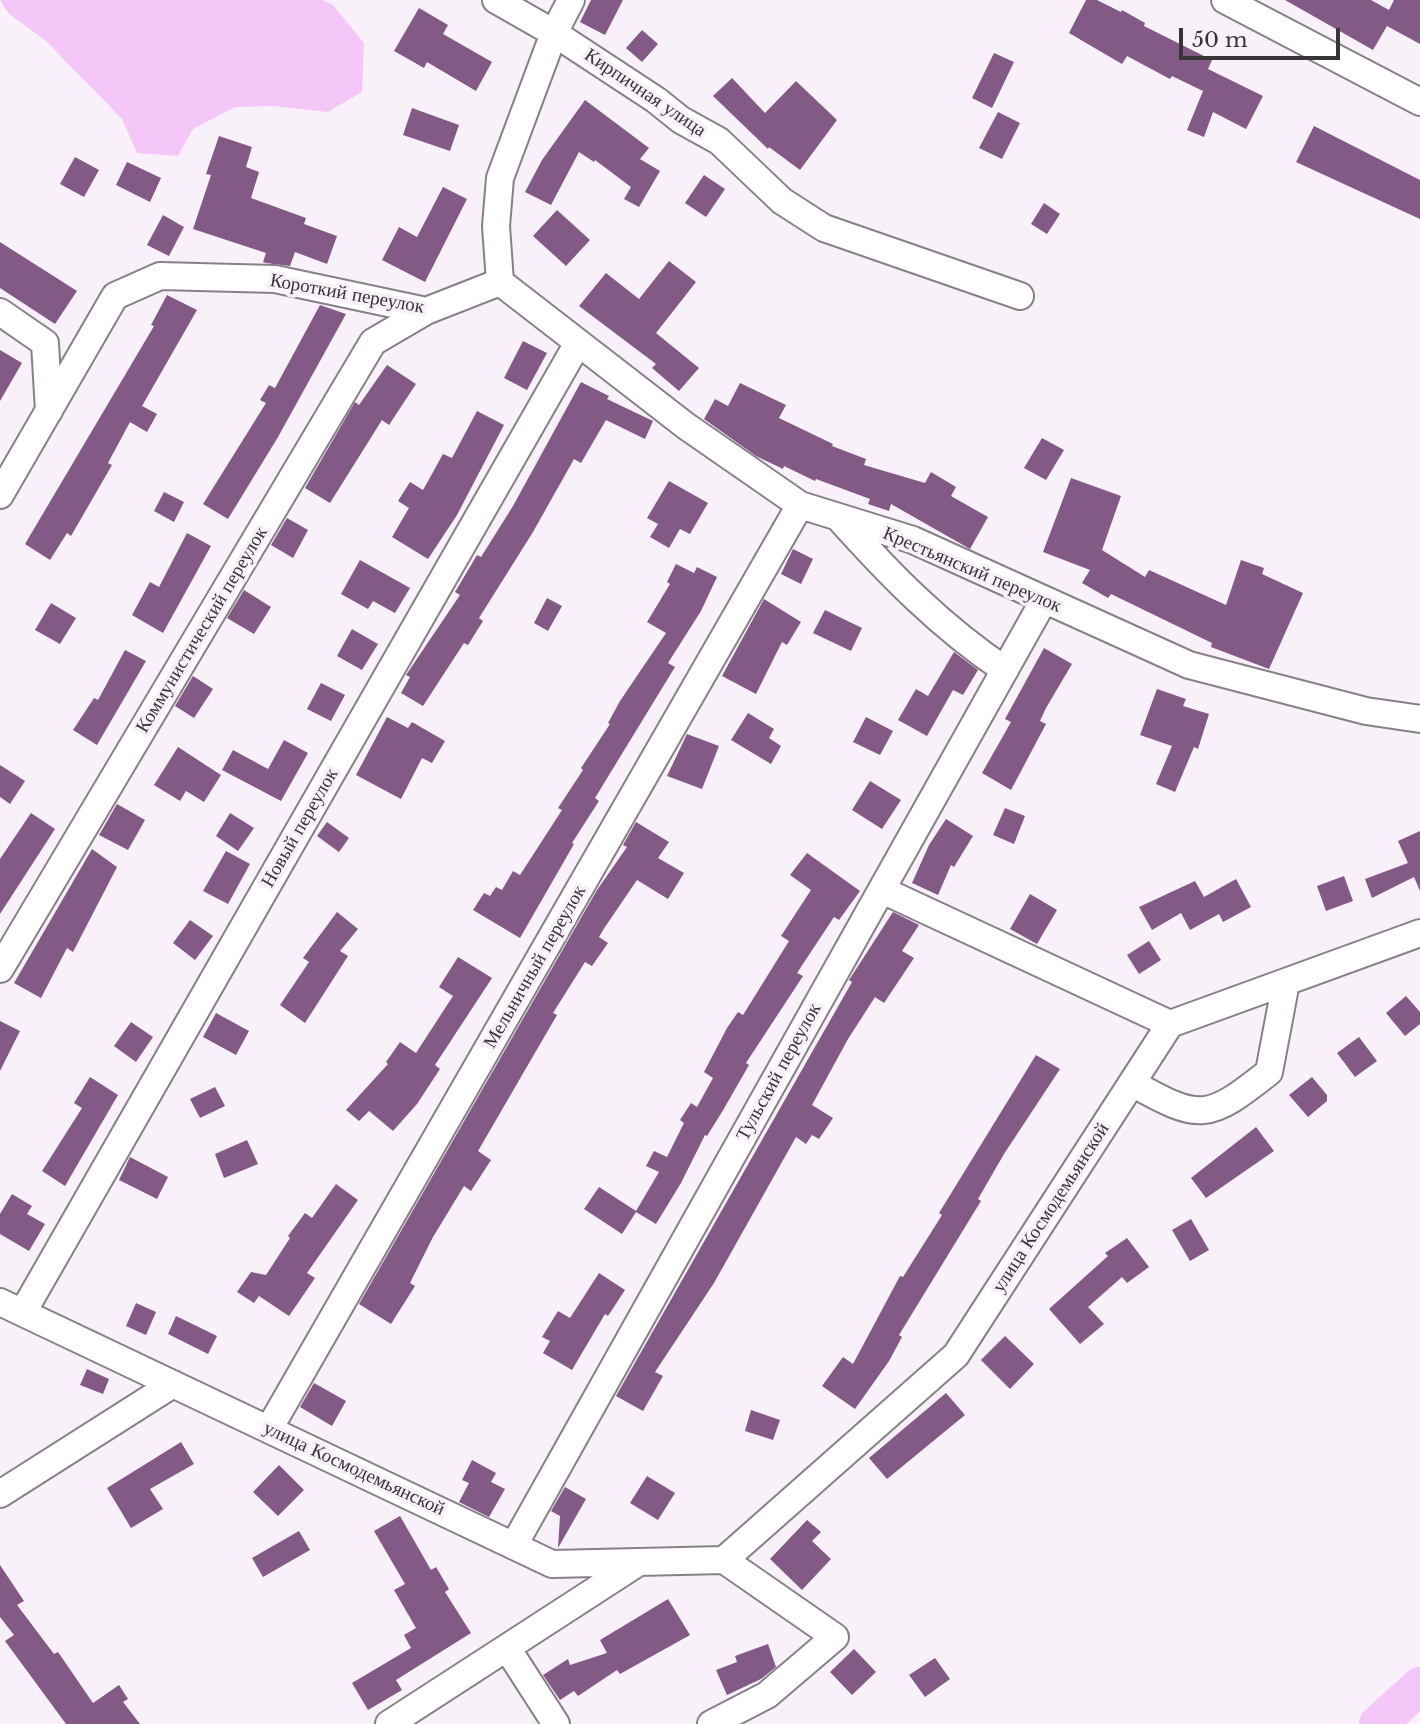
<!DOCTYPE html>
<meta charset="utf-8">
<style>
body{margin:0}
#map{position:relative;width:1420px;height:1724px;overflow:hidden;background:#f9f1f9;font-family:"Libre Baskerville",serif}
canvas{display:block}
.scale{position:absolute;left:1179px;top:28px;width:161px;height:32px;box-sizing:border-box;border:4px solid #383539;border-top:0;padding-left:9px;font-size:21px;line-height:24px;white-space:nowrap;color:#383539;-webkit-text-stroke:5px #f9f1f9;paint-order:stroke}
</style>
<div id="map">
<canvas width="1420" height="1724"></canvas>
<div class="scale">50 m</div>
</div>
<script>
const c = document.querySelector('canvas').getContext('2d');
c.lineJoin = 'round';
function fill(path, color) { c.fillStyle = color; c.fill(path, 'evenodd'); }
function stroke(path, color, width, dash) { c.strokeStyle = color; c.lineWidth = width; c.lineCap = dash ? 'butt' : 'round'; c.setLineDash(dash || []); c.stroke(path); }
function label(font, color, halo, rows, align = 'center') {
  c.font = font + ' "Libre Baskerville",serif'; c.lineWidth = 7; c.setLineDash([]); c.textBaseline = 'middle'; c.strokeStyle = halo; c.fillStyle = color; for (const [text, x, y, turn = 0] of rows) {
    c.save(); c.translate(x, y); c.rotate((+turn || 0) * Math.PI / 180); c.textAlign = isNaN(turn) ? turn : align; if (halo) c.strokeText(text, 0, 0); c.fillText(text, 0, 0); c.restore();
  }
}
const water = new Path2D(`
 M 322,0 L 333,5 L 364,43 L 362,92 L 328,112 L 273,106 L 235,107 L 193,129 L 178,156 L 137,153 L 122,119 L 45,40 L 9,14 L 0,0 Z`);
const river = new Path2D(`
 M 1378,1724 L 1420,1686`);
const building = new Path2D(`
 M 591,0 L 623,0 L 605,35 L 580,22 Z
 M 1086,0 L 1097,0 L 1121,12 L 1122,10 L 1145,23 L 1144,26 L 1212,60 L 1208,69 L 1263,96 L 1246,129 L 1213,112 L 1204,137 L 1187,130 L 1203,91 L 1172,76 L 1170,79 L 1127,56 L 1122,64 L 1069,33 Z
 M 1285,0 L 1371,0 L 1389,10 L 1394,0 L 1420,0 L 1420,44 L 1387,26 L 1373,50 Z
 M 419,8 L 448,25 L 443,34 L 492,62 L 476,91 L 427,62 L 424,68 L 394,51 Z
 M 642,30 L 658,44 L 642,62 L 626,48 Z
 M 994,53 L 1014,62 L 992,108 L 972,98 Z
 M 732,78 L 765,113 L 796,81 L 837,120 L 800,170 L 769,147 L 768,149 L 713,96 Z
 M 585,100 L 649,148 L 640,159 L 660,171 L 639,207 L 624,199 L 631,187 L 595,160 L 594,162 L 579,152 L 551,205 L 525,192 L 542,160 Z
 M 412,108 L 459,125 L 450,151 L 403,135 Z
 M 998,112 L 1020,123 L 1002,159 L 979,148 Z
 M 1314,126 L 1420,180 L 1420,219 L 1296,162 Z
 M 219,136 L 252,147 L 246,167 L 259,172 L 251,198 L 306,218 L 304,224 L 337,236 L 327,264 L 295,252 L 290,266 L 266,263 L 263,262 L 266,253 L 193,229 L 211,175 L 206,174 Z
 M 75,157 L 99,170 L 84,197 L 60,184 Z
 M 127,162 L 161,178 L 150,202 L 116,185 Z
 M 704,175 L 725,189 L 706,217 L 685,203 Z
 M 443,187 L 467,199 L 425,282 L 382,260 L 399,227 L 417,237 Z
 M 1044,203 L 1060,214 L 1047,234 L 1031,224 Z
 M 557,210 L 590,240 L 566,266 L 533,236 Z
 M 163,215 L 184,227 L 169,256 L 147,245 Z
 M 0,242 L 77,291 L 55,324 L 0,288 Z
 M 669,261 L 696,282 L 656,333 L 699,368 L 679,391 L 652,368 L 656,364 L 579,306 L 606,273 L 639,299 Z
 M 167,295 L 197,310 L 142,406 L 157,414 L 147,432 L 130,422 L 108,463 L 112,465 L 71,536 L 67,533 L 50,560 L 25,544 L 154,326 L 151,325 Z
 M 320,305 L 346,314 L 278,437 L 228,519 L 203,504 L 266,403 L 260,400 L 269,385 L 275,388 Z
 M 523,341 L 547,353 L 527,390 L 504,378 Z
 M 0,350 L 22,363 L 0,401 Z
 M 387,365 L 416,384 L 389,425 L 382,420 L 330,503 L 305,488 L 355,402 L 359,405 Z
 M 581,382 L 609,396 L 607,399 L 653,421 L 645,439 L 606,420 L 581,463 L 574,459 L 533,532 L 479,618 L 483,621 L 468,645 L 464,643 L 423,706 L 401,693 L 410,677 L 406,675 L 460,595 L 455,592 L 477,555 L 481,557 L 513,506 Z
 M 740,383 L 786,405 L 779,418 L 833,444 L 832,446 L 866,459 L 864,465 L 925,483 L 931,472 L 956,487 L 951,496 L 988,517 L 970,549 L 891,504 L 889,511 L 868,504 L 870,499 L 816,479 L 815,481 L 784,466 L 783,469 L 756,456 L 704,419 L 715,399 L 728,406 Z
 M 477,411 L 504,425 L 457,515 L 428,559 L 392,537 L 409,508 L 398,501 L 410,482 L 423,490 L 443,454 L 452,458 Z
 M 1042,438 L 1064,450 L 1046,480 L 1024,468 Z
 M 1071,478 L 1121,496 L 1102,550 L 1145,577 L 1149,570 L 1226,605 L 1241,560 L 1264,568 L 1262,574 L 1303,593 L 1269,669 L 1211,647 L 1212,643 L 1111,594 L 1108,598 L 1082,583 L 1090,570 L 1043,552 Z
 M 669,481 L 708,503 L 690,534 L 680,529 L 669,548 L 650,537 L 658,524 L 647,518 Z
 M 164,492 L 184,502 L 174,522 L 154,511 Z
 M 287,518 L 308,530 L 293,558 L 271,545 Z
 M 187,533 L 211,546 L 163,633 L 132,615 L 150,582 L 159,587 Z
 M 793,549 L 813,559 L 801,584 L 781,574 Z
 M 360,560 L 410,588 L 395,613 L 373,601 L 368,609 L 341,594 Z
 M 676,564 L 694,573 L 697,567 L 717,577 L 701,611 L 668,663 L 675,667 L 595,798 L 599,801 L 572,843 L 574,844 L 520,938 L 473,910 L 484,893 L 490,896 L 496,887 L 502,890 L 513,871 L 520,875 L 562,810 L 558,808 L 583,770 L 581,768 L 610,724 L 608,723 L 620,701 L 666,633 L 647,622 L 670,584 L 667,582 Z
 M 244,590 L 271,607 L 254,634 L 227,618 Z
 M 547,598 L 562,606 L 548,631 L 534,623 Z
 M 764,599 L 801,622 L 787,645 L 782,642 L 756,694 L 722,676 Z
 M 51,603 L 76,618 L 60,644 L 35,630 Z
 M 825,610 L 862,628 L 851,651 L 813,633 Z
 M 352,629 L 378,644 L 362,670 L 337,656 Z
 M 1044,648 L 1072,664 L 1046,708 L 1040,721 L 1046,724 L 1011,790 L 982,773 L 1011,722 L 1005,719 Z
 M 125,650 L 146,661 L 97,745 L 73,730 L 94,698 L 98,700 Z
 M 954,652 L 978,670 L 963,695 L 953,690 L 927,736 L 898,720 L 916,689 L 928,696 Z
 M 193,676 L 213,689 L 194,718 L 175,706 Z
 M 321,683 L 345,695 L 331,721 L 307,709 Z
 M 1157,689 L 1186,699 L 1183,706 L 1209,714 L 1198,749 L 1194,747 L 1175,792 L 1156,784 L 1172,746 L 1140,735 Z
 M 748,713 L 774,729 L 769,738 L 781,746 L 771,764 L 731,740 Z
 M 387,717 L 408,728 L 412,722 L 445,741 L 432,763 L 422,758 L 401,799 L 356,775 Z
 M 866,717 L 893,731 L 880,755 L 853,742 Z
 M 687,734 L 719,746 L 702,789 L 667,776 Z
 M 284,740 L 308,753 L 281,801 L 222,770 L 233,750 L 268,769 Z
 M 178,747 L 221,775 L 204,802 L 186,791 L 180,801 L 154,785 Z
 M 0,765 L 25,781 L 10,804 L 0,797 Z
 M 870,781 L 901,800 L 882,829 L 852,810 Z
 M 117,804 L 145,820 L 128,850 L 99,835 Z
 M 1005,808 L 1025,816 L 1014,844 L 993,835 Z
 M 31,813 L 55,829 L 0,914 L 0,859 Z
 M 230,813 L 254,828 L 238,851 L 216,836 Z
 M 946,819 L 973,836 L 954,867 L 951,865 L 938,895 L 912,883 L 929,845 Z
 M 327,822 L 349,838 L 339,852 L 317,836 Z
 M 636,822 L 669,842 L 658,858 L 684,873 L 668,899 L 637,880 L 605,927 L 599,937 L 608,943 L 592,966 L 585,962 L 553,1013 L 557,1015 L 478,1151 L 491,1160 L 471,1191 L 464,1186 L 433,1237 L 410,1283 L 415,1286 L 391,1324 L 359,1304 L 597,890 L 627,847 L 623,845 Z
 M 1420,831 L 1420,891 L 1414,877 L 1372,898 L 1365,879 L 1408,863 L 1398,841 Z
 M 92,849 L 117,867 L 73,952 L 67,948 L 41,998 L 14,983 Z
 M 226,851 L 250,864 L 228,904 L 203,891 Z
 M 807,853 L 860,891 L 839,920 L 834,917 L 797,973 L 803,976 L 746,1063 L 749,1065 L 722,1112 L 707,1136 L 705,1135 L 681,1183 L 656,1224 L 636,1212 L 622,1234 L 584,1209 L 599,1187 L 636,1211 L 659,1172 L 646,1166 L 654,1151 L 667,1157 L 684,1123 L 680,1120 L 691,1103 L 697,1107 L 713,1078 L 704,1072 L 727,1028 L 738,1012 L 743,1015 L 789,941 L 781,936 L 811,890 L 790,875 Z
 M 1344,876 L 1353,901 L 1326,911 L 1317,886 Z
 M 1236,879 L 1251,907 L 1223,922 L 1219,914 L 1190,930 L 1181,913 L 1152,930 L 1139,907 L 1195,881 L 1204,897 Z
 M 1030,894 L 1057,910 L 1037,944 L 1010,929 Z
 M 337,912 L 358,929 L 340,951 L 348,956 L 305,1023 L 280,1005 L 309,962 L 303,958 Z
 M 893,912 L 919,925 L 902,951 L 914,958 L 884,1003 L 875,997 L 848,1039 L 812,1105 L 833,1118 L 819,1139 L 812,1135 L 806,1144 L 796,1137 L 714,1283 L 655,1372 L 663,1376 L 643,1411 L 616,1396 L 852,982 L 849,980 Z
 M 190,920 L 213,936 L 195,960 L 173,943 Z
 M 1149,941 L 1161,960 L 1139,974 L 1127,955 Z
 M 458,957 L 492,978 L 435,1065 L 440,1069 L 417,1104 L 393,1131 L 369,1111 L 359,1121 L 346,1110 L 388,1064 L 386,1062 L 400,1042 L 416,1053 L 453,996 L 439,987 Z
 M 1406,996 L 1420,1012 L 1420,1024 L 1405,1036 L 1386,1013 Z
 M 216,1013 L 249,1031 L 236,1055 L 203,1037 Z
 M 0,1021 L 20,1031 L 0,1071 Z
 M 131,1022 L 153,1037 L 136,1062 L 114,1046 Z
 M 1359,1037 L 1377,1061 L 1355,1077 L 1337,1053 Z
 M 1036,1055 L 1060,1069 L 1004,1154 L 978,1199 L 981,1201 L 899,1335 L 902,1337 L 889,1361 L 855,1409 L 822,1386 L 843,1357 L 853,1364 L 900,1276 L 903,1277 L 942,1215 L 939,1213 Z
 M 90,1077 L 118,1095 L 65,1186 L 42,1171 L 82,1108 L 74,1103 Z
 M 1312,1077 L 1327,1095 L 1327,1101 L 1308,1117 L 1289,1095 Z
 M 215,1087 L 225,1106 L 200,1118 L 190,1099 Z
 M 1256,1127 L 1274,1151 L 1206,1198 L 1191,1178 Z
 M 247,1140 L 258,1164 L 224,1178 L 215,1154 Z
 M 130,1157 L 168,1177 L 157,1199 L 119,1180 Z
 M 336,1184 L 358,1200 L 307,1273 L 315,1278 L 289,1316 L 259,1296 L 254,1303 L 237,1292 L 251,1272 L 266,1275 L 290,1238 L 288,1236 L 305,1213 L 312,1218 Z
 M 12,1194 L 32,1206 L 27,1214 L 45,1224 L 29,1251 L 0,1234 L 0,1214 Z
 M 1191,1219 L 1209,1250 L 1190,1261 L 1172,1230 Z
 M 1127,1238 L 1149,1267 L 1127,1283 L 1122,1277 L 1088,1307 L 1104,1324 L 1080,1344 L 1049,1309 L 1108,1256 L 1105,1253 Z
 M 599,1273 L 625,1290 L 608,1316 L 605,1314 L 572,1370 L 543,1353 L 550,1341 L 542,1337 L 558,1311 L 570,1318 Z
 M 136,1303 L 156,1312 L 146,1335 L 126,1326 Z
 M 176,1316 L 217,1336 L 208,1354 L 168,1334 Z
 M 1005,1336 L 1034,1364 L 1010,1389 L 981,1360 Z
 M 87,1369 L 109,1379 L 103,1394 L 80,1385 Z
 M 314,1383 L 346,1401 L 332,1426 L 300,1407 Z
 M 946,1393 L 965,1415 L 887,1479 L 869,1458 Z
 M 751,1410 L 780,1420 L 773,1440 L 745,1431 Z
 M 181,1442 L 194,1464 L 150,1489 L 163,1509 L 131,1528 L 107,1488 Z
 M 472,1460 L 496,1473 L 491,1482 L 505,1489 L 489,1517 L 459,1502 L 469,1483 L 462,1480 Z
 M 279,1465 L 304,1490 L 278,1516 L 253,1492 Z
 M 647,1476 L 675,1493 L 658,1520 L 630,1503 Z
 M 565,1487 L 586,1499 L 558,1548 L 560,1516 L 551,1511 Z
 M 400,1516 L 431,1570 L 436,1567 L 449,1589 L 445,1592 L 471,1633 L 396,1680 L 402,1690 L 368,1710 L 352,1683 L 411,1648 L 404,1635 L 416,1628 L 394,1590 L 405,1584 L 374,1531 Z
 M 807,1520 L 821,1532 L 812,1541 L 831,1559 L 802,1590 L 770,1559 Z
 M 299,1531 L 310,1550 L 263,1577 L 252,1558 Z
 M 0,1565 L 24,1601 L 17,1605 L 54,1654 L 58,1652 L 93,1703 L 119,1685 L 128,1699 L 123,1702 L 140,1724 L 66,1724 L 5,1641 L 14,1635 L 0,1617 Z
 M 668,1599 L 690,1635 L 620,1674 L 617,1670 L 578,1696 L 574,1691 L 560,1700 L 543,1675 L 568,1659 L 570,1665 L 607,1653 L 600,1640 Z
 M 768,1644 L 776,1667 L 761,1679 L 727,1695 L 716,1670 L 737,1662 L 735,1656 Z
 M 854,1649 L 876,1672 L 852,1695 L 830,1672 Z
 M 935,1658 L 950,1679 L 925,1697 L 909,1675 Z`);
const minor = new Path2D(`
 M 496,0 L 554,33 L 656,100 L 681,120 L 719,141 L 782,201 L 824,228 L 1020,296
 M 1225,0 L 1420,102
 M 500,282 L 686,426 L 800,505 L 913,540 L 1189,665 L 1366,711 L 1420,719
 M 500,282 L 496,226 L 500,178 L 554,33 L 571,0
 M 0,312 L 45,343 L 49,411
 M 0,495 L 115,296 L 160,276 L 275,279 L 426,311 L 500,282
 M 839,518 C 890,575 941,627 1005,670
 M 882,890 L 1170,1024
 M 0,969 L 373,342 L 426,311
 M 1132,1083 C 1201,1122 1208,1120 1269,1072 L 1286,982
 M 0,1302 L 552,1564 L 724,1560 L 956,1355 L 1170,1024 L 1420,933
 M 23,1312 L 578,343
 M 269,1429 L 800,505
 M 0,1494 L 173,1384
 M 514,1545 L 1044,600
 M 507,1648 L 556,1724
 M 389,1724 L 639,1562
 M 711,1724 L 767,1695 L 835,1637 L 724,1560`);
const streetNames = [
 ["Кирпичная улица",645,93,34],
 ["Короткий переулок",347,294,10],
 ["Крестьянский переулок",972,570,23],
 ["Коммунистический переулок",202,630,-59],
 ["Новый переулок",300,828,-60],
 ["Мельничный переулок",535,967,-60],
 ["Тульский переулок",779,1072,-61],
 ["улица Космодемьянской",1051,1208,-57],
 ["улица Космодемьянской",354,1469,25]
];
fill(water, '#f5c7f8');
stroke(river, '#f5c7f8', 38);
fill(building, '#825a85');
stroke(minor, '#888088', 30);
stroke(minor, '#fff', 26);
label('19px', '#383539', '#f9f1f9', streetNames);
</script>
